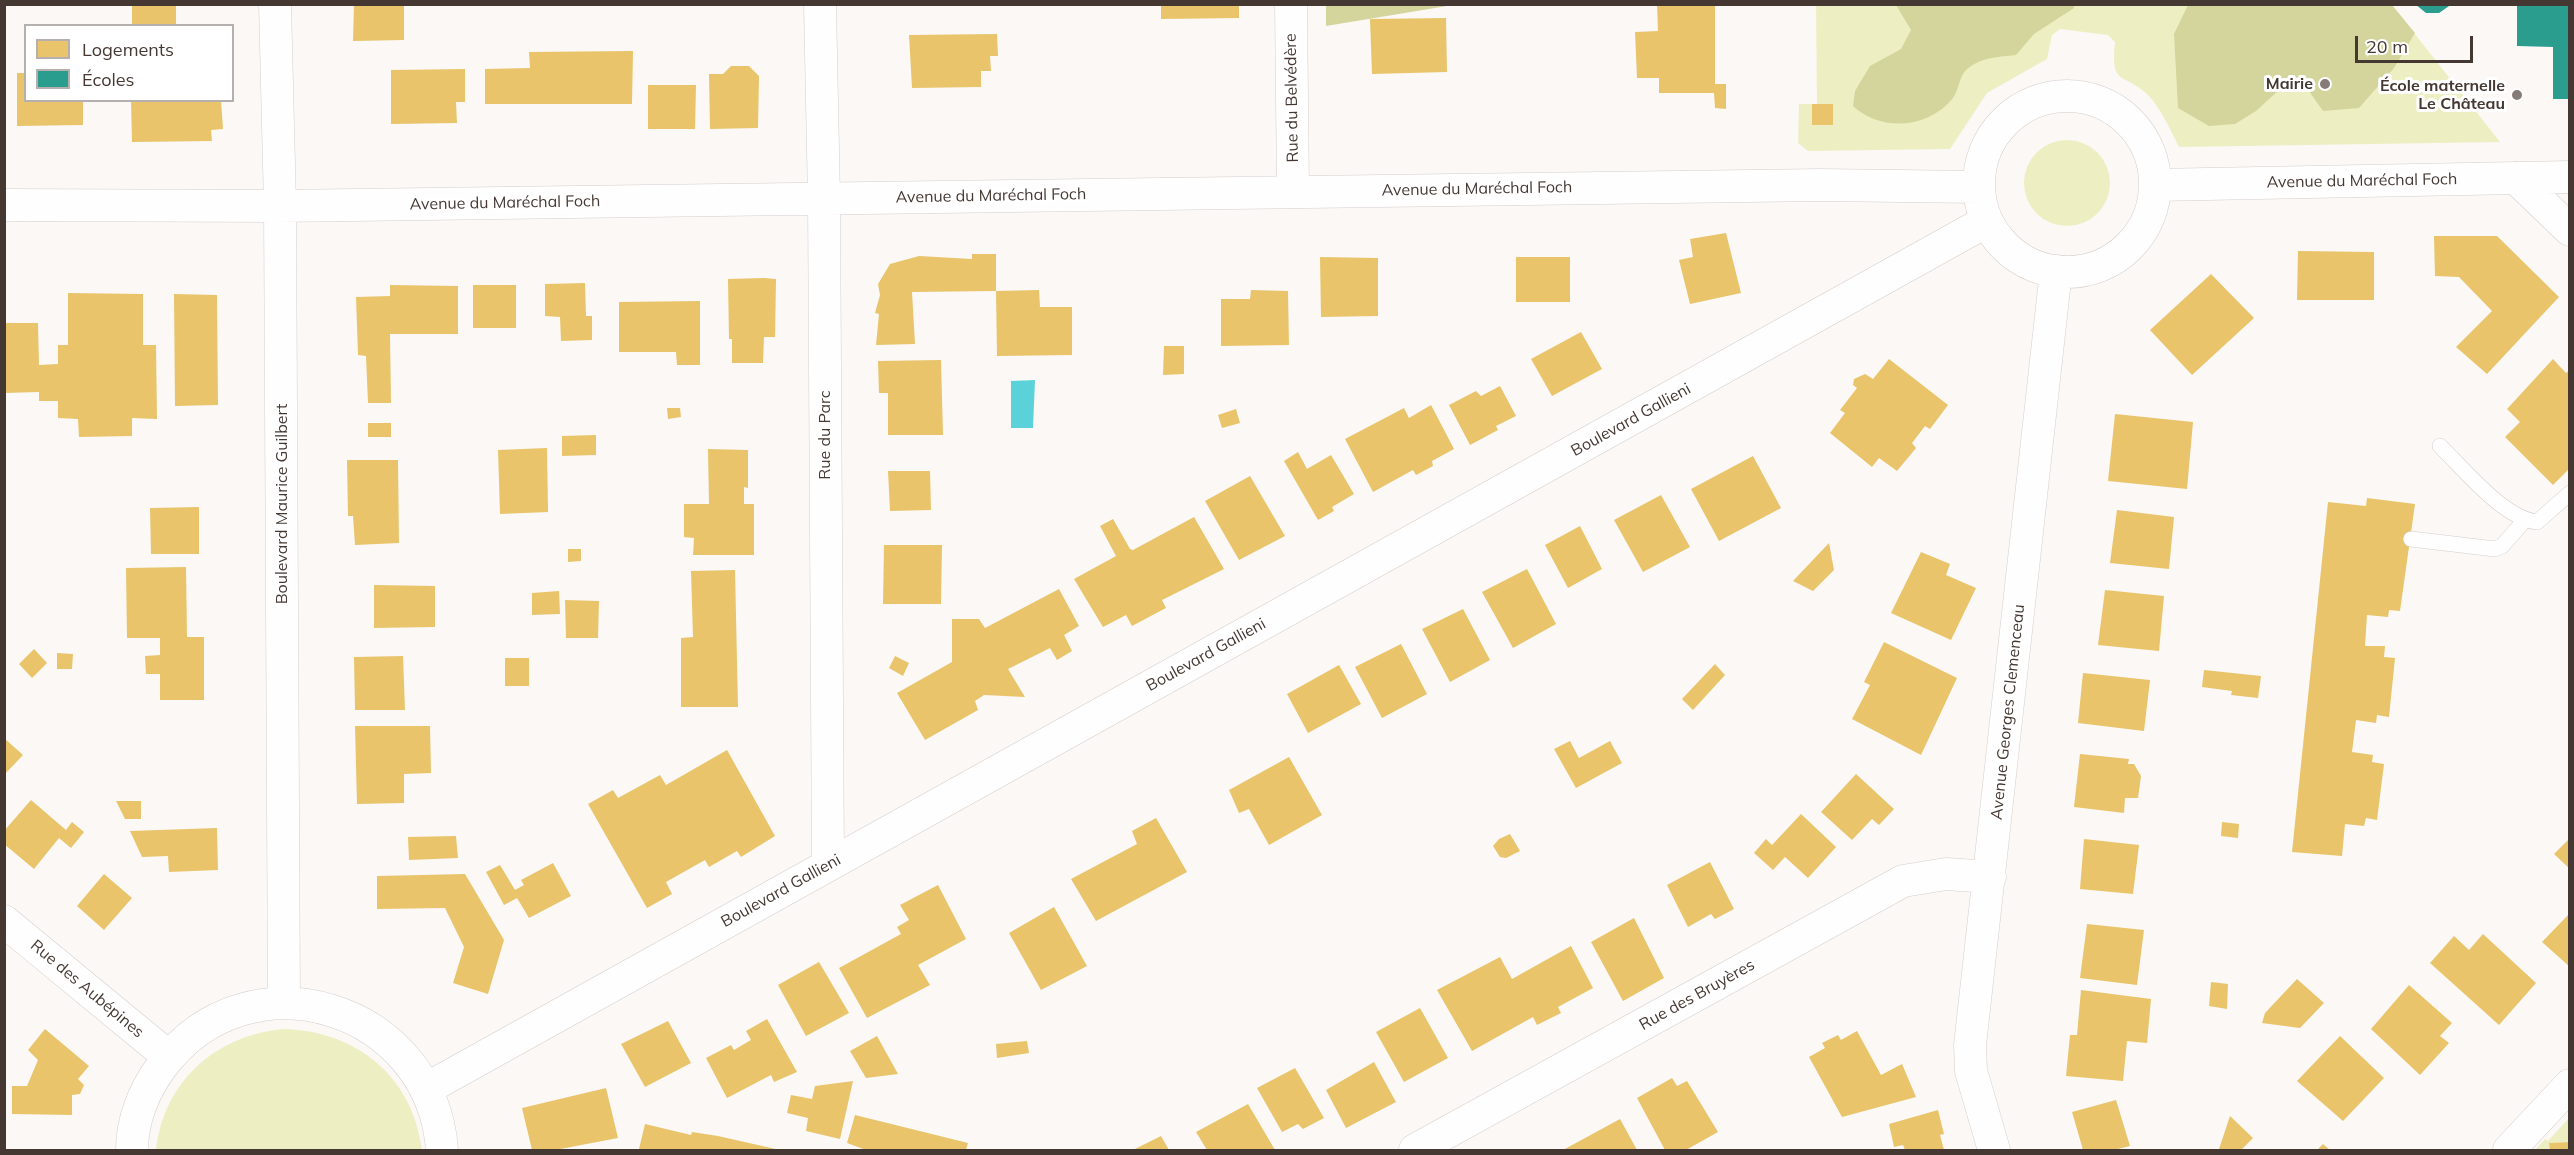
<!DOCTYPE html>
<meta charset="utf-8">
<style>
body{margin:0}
#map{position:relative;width:2574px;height:1155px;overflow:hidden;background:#fbf8f6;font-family:Mulish,sans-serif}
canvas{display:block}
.frame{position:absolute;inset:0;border:6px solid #453833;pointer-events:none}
.legend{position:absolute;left:24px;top:24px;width:210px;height:78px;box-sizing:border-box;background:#fff;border:2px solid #b5afad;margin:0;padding:8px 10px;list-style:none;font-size:18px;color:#453833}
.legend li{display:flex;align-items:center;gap:12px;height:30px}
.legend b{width:30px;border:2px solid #b5afad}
.scale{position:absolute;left:2355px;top:36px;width:118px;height:27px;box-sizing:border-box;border:3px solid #453833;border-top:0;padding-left:8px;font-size:18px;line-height:21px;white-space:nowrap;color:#453833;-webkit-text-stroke:4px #fff;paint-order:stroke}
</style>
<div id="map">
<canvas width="2574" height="1155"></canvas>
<div class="frame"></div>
<ul class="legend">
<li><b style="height:16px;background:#e9c46a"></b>Logements</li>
<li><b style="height:16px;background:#2a9d8f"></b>Écoles</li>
</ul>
<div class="scale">20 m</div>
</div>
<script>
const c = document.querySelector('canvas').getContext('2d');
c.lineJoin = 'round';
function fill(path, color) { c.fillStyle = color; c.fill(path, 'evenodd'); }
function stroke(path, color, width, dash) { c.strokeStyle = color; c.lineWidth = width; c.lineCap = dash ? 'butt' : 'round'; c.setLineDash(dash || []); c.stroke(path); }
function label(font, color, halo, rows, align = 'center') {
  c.font = font + ' Mulish,sans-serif'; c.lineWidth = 6; c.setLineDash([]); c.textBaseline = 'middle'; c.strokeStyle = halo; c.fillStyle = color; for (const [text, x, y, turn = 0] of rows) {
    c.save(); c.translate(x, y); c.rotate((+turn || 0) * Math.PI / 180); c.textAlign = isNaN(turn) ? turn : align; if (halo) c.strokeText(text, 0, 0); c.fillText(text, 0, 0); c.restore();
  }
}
const green = new Path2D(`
 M 1816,4 L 2392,5 L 2500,142 L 2179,147 C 2170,130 2162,110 2148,95 C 2125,72 2110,88 2115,42 L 2108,35 L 2060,29 L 2052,35 L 2047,59 L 1987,93 L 1950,149 L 1808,151 L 1798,143 L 1799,104 L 1817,104 Z
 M2024 183a43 43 0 1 1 86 0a43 43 0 1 1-86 0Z
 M 284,1029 C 357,1031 413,1077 422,1150 L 156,1150 C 164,1081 216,1035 284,1029 Z
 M 2569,1118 L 2569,1142 L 2550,1143 L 2550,1150 L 2535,1150 L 2545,1139 L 2548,1141 Z`);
const forest = new Path2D(`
 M 1326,4 L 1453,4 L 1453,5 L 1326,26 Z
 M 1896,5 L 2074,5 L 2074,8 L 2034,34 L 2016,55 C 1998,57 1982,57 1967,69 C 1959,76 1959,90 1953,98 C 1928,129 1881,132 1853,106 L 1855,91 L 1870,66 L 1901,49 L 1911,30 Z
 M 2188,5 L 2392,5 L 2415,33 L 2394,68 L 2359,108 L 2323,111 L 2299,77 L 2291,79 L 2256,111 L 2235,124 L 2209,126 L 2178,108 L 2174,34 Z`);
const water = new Path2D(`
 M 1035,380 L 1033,428 L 1011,428 L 1011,381 Z`);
const homes = new Path2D(`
 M 132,4 L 176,4 L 176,26 L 132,26 Z
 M 354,4 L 404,4 L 404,40 L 353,41 Z
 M 1161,4 L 1239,4 L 1239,18 L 1161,19 Z
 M 1657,4 L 1715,4 L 1715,84 L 1726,84 L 1726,109 L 1715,108 L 1714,93 L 1659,93 L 1659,78 L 1637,78 L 1635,32 L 1658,31 Z
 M 1446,18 L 1447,72 L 1372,74 L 1370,19 Z
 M 997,34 L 998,56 L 990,56 L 991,71 L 981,71 L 981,87 L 912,88 L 909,35 Z
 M 633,51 L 632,104 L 485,104 L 485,69 L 530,68 L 529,52 Z
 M 731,66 L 749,66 L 759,76 L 758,128 L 710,129 L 709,74 L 723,74 Z
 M 465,69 L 465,102 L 456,102 L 457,123 L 391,124 L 391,70 Z
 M 17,73 L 26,73 L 26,100 L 83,100 L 83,125 L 17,126 Z
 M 648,85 L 696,85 L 695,129 L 648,129 Z
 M 131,100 L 221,100 L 223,129 L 211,130 L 212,141 L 132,142 Z
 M 1812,104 L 1833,104 L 1833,125 L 1812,125 Z
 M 1726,233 L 1741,293 L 1690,304 L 1679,260 L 1693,257 L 1690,239 Z
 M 2434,236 L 2497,236 L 2559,297 L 2487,374 L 2456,347 L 2492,311 L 2459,277 L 2435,276 Z
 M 2298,251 L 2374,252 L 2374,300 L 2297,300 Z
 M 972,254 L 996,254 L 996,291 L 912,292 L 915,344 L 876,345 L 879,314 L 875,313 L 880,295 L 878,284 L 890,264 L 919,256 L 972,259 Z
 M 1320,257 L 1378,258 L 1378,316 L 1321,317 Z
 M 1516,257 L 1570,257 L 1570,302 L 1516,302 Z
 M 2211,274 L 2254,318 L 2192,375 L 2150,330 Z
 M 764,278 L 776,279 L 775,337 L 764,337 L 763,363 L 732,363 L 732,339 L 729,339 L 728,279 Z
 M 585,283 L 586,316 L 592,316 L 592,340 L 561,341 L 560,317 L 545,316 L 545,284 Z
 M 390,285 L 458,286 L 458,334 L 390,334 L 391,403 L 368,403 L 366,356 L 358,355 L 356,297 L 390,296 Z
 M 473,285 L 516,285 L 516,328 L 473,328 Z
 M 1039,290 L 1040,307 L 1072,307 L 1072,355 L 997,356 L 996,291 Z
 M 1251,290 L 1288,291 L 1289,345 L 1221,346 L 1221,299 L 1250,299 Z
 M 68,293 L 143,294 L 143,345 L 156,345 L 157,419 L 132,418 L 132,436 L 79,437 L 78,419 L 58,418 L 58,401 L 39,401 L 39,392 L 4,393 L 4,323 L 38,323 L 39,365 L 58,364 L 58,345 L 68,345 Z
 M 174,294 L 217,295 L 218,405 L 175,406 Z
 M 700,301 L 700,365 L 677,365 L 676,352 L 619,352 L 619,302 Z
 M 1581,332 L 1602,369 L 1552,396 L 1531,359 Z
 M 1164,346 L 1184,346 L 1184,374 L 1163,375 Z
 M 1889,359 L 1948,405 L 1930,429 L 1925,426 L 1912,443 L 1916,448 L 1897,471 L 1879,458 L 1872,467 L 1830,433 L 1845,413 L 1840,410 L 1857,388 L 1853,385 L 1854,379 L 1865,374 L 1873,379 Z
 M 2553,359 L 2566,373 L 2570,370 L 2570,468 L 2553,485 L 2505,437 L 2520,422 L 2507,409 Z
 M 941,360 L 943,435 L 888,435 L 888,393 L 879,393 L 878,361 Z
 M 1500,386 L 1516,416 L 1496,426 L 1498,430 L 1470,445 L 1449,405 L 1476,391 L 1481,396 Z
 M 1431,405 L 1454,449 L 1432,461 L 1433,466 L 1416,475 L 1413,470 L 1373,492 L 1345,439 L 1404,408 L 1409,418 Z
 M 667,408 L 680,408 L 681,417 L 668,419 Z
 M 1236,409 L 1240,423 L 1222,428 L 1218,415 Z
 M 2115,414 L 2193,422 L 2187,489 L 2108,481 Z
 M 368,423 L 391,423 L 391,437 L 368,437 Z
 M 596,435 L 596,455 L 562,456 L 562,436 Z
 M 547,448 L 548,512 L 500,514 L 498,450 Z
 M 708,449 L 748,450 L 748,488 L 744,487 L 744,504 L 754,504 L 754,555 L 693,555 L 694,538 L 684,537 L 684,504 L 709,504 Z
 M 1298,452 L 1307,469 L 1331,455 L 1354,494 L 1332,507 L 1334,511 L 1318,520 L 1284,461 Z
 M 1753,456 L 1781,508 L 1719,541 L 1691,489 Z
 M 347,460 L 398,460 L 399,543 L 355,545 L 353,516 L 348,516 Z
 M 888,471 L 930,471 L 931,510 L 890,511 Z
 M 1250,476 L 1285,536 L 1239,560 L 1205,501 Z
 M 1661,495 L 1690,547 L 1643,572 L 1614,520 Z
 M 2367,498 L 2415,504 L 2400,611 L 2389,610 L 2388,617 L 2367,615 L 2365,646 L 2385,646 L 2384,657 L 2395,658 L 2389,717 L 2377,715 L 2376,723 L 2356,720 L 2352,752 L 2373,755 L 2372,762 L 2384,764 L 2377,820 L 2366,818 L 2364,826 L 2345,824 L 2342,856 L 2292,852 L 2328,502 L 2366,506 Z
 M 199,507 L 199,554 L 151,554 L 150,508 Z
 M 2117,510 L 2174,517 L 2169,569 L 2110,563 Z
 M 1194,517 L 1224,569 L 1162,600 L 1166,608 L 1132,626 L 1126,615 L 1103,627 L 1074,579 L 1116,556 L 1100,526 L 1113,519 L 1130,549 L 1133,550 Z
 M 1580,526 L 1602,569 L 1568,588 L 1545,545 Z
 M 1829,543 L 1834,570 L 1813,591 L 1793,581 Z
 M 884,545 L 942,545 L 941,604 L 883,604 Z
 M 568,549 L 581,549 L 581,561 L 568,562 Z
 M 1921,552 L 1950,564 L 1946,575 L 1976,588 L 1951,640 L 1891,613 Z
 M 186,567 L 187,637 L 204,637 L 204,700 L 160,700 L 160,674 L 146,674 L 145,656 L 160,655 L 160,638 L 127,638 L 126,568 Z
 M 1527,569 L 1556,624 L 1513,648 L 1482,592 Z
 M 735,570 L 738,707 L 681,707 L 681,638 L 693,637 L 691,571 Z
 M 374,585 L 435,586 L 435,627 L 374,628 Z
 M 1059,589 L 1079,626 L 1064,635 L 1072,651 L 1057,660 L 1050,648 L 1008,669 L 1025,697 L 984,695 L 975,701 L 978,710 L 925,740 L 897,693 L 952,662 L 952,619 L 979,619 L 985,628 Z
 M 2105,590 L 2164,596 L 2159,651 L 2098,645 Z
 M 559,591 L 560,614 L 532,615 L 532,593 Z
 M 565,600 L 599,601 L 598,638 L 566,638 Z
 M 1463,609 L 1490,660 L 1450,682 L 1422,629 Z
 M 1884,642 L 1957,678 L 1921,755 L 1852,719 L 1870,685 L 1864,682 Z
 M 1401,644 L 1427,694 L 1382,718 L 1355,667 Z
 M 34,649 L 47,663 L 32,678 L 19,664 Z
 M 57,653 L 73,654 L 72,669 L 57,669 Z
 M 403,656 L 405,710 L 355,710 L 354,657 Z
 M 895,656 L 909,663 L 903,676 L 889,668 Z
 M 505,658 L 529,658 L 529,686 L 505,686 Z
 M 1715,664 L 1725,675 L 1693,710 L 1682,699 Z
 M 1339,665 L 1361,704 L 1308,733 L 1287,694 Z
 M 2204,670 L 2261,676 L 2258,698 L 2231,695 L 2232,691 L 2202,687 Z
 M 2083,673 L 2150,680 L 2144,731 L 2078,723 Z
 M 355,726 L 430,726 L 431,773 L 404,774 L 404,803 L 357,804 Z
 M 4,738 L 23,755 L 4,775 Z
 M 1570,741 L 1579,758 L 1610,741 L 1622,763 L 1576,788 L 1554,749 Z
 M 727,750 L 775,836 L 741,857 L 737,851 L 709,867 L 705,860 L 666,882 L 672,894 L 647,908 L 588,804 L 613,790 L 618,798 L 660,775 L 666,785 Z
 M 2080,754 L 2129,759 L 2128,764 L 2134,764 L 2141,776 L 2138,798 L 2125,798 L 2124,813 L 2074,807 Z
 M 1289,757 L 1322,815 L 1269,845 L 1249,809 L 1239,813 L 1229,790 Z
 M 1856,774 L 1894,809 L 1879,825 L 1872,819 L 1852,840 L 1821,812 Z
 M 31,800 L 66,830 L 72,822 L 84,832 L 71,848 L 59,838 L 34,869 L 4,844 L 4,831 Z
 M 116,801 L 141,801 L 141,819 L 125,819 Z
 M 1801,814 L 1836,847 L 1808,878 L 1785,857 L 1773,870 L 1754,853 L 1766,839 L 1772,845 Z
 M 1156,818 L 1187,872 L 1096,921 L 1071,879 L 1137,844 L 1132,831 Z
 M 2222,822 L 2239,824 L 2238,838 L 2221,836 Z
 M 217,828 L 218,870 L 169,872 L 168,856 L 142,857 L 130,831 Z
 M 1510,834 L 1520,851 L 1506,858 L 1500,857 L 1493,846 L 1499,839 Z
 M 456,836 L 458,858 L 409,860 L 408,837 Z
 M 2570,838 L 2570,869 L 2554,854 Z
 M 2084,839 L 2139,845 L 2133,894 L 2080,889 Z
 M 1710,862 L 1734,909 L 1715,919 L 1711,914 L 1688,927 L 1667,885 Z
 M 553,863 L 571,896 L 529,918 L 517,898 L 504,905 L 486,872 L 500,865 L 515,890 L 524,885 L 521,880 Z
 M 104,874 L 132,898 L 104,930 L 77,906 Z
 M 465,874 L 504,940 L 488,994 L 453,983 L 464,947 L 445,908 L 377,909 L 377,876 Z
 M 938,885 L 966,939 L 918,965 L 930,985 L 867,1018 L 839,968 L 901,934 L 897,927 L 909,920 L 900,905 Z
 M 1054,907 L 1087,966 L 1041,990 L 1009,933 Z
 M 2570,913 L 2570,967 L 2542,942 Z
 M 1634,918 L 1664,978 L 1623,1001 L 1591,942 Z
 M 2087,924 L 2144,930 L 2137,985 L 2080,978 Z
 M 2483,934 L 2536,983 L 2499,1025 L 2430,963 L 2454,936 L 2469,950 Z
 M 1571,946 L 1593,988 L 1558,1007 L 1561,1013 L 1537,1025 L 1533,1017 L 1472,1051 L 1437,990 L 1500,957 L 1512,979 Z
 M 819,962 L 849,1013 L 806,1036 L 778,985 Z
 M 2297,979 L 2324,1003 L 2300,1028 L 2262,1023 L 2265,1013 Z
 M 2211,982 L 2228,984 L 2227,1009 L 2209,1006 Z
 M 2409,985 L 2452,1023 L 2440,1036 L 2449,1043 L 2420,1075 L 2371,1029 Z
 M 2081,990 L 2151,999 L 2147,1043 L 2127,1041 L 2123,1081 L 2066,1076 L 2070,1035 L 2077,1035 Z
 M 1420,1008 L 1448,1058 L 1404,1082 L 1376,1032 Z
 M 767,1019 L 797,1072 L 774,1082 L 771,1075 L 727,1098 L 706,1058 L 731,1045 L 734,1050 L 751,1040 L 746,1031 Z
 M 668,1021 L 691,1063 L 645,1087 L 621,1044 Z
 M 45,1029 L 89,1066 L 78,1079 L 84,1085 L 80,1094 L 72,1095 L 72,1115 L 12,1114 L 12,1086 L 27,1086 L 38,1060 L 28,1050 Z
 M 1857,1031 L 1881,1075 L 1902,1064 L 1916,1097 L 1842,1117 L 1809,1057 L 1825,1048 L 1822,1043 L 1838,1035 L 1841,1040 Z
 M 877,1036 L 898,1074 L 866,1078 L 850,1051 Z
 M 2340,1036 L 2384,1078 L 2343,1121 L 2297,1081 Z
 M 1027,1041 L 1029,1053 L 997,1058 L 996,1044 Z
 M 1374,1062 L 1396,1102 L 1346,1128 L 1326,1090 Z
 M 1295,1068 L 1324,1118 L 1303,1129 L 1298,1124 L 1282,1132 L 1257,1088 Z
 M 1672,1078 L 1677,1086 L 1687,1081 L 1718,1132 L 1686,1150 L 1665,1150 L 1637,1098 Z
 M 853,1081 L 840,1139 L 806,1131 L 808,1118 L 787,1113 L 791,1095 L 812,1099 L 815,1086 Z
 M 606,1088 L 618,1138 L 555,1150 L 532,1150 L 522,1108 Z
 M 2116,1100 L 2130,1146 L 2114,1150 L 2083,1150 L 2072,1112 Z
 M 1248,1104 L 1275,1150 L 1207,1150 L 1196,1132 Z
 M 1938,1110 L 1944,1134 L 1940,1135 L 1944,1150 L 1905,1150 L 1903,1145 L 1894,1147 L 1889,1124 Z
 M 855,1115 L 968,1143 L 966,1150 L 866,1150 L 847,1143 Z
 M 2230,1116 L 2253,1138 L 2241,1150 L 2219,1149 Z
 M 1620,1119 L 1637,1150 L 1563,1150 Z
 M 645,1124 L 691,1135 L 692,1132 L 718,1136 L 780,1150 L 646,1150 L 639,1149 Z
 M 1161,1136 L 1169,1150 L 1133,1150 Z
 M 2570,1142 L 2570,1150 L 2550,1150 L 2549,1143 Z
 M 2323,1144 L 2330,1150 L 2317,1150 Z`);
const schools = new Path2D(`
 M 2415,4 L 2452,4 L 2439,13 L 2426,13 Z
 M 2517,4 L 2570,4 L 2570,99 L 2553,99 L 2553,47 L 2517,46 Z`);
const lane = new Path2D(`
 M 2440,446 C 2465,470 2503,518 2537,522 L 2570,493
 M 2411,539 L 2495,549 L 2502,546 L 2525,520`);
const street = new Path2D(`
 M 275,4 L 280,206 L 284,1003
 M 820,4 L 824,199 L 828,865
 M 1291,4 L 1293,192
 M1979 184a88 88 0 1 1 176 0a88 88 0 1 1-176 0Z
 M 2516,178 L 2570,230
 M 2155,185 L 2570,177
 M 4,205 L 280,206 L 1821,185 L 1978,187
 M 4,921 L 169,1057
 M 426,1089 L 1987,221
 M 132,1150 C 132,1120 144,1090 162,1066 C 250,949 432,1007 442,1150
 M 1415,1150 L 1903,881 L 1946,874 L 1990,877
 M 1994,1150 L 1971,1071 L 1970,1045 L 2056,271
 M 2509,1150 L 2570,1085`);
const markers = [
 [2325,84,6,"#857b77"],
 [2517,95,6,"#857b77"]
];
const poiNames = [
 ["Mairie",2313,84],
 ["École maternelle",2505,86],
 ["Le Château",2505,104]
];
const streetNames = [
 ["Rue du Belvédère",1292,98,-91],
 ["Avenue du Maréchal Foch",2362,181,-1],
 ["Avenue du Maréchal Foch",1477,189,-1],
 ["Avenue du Maréchal Foch",991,196,-1],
 ["Avenue du Maréchal Foch",505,203,-1],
 ["Boulevard Gallieni",1631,420,-29],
 ["Rue du Parc",825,435,-90],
 ["Boulevard Maurice Guilbert",282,504,-90],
 ["Boulevard Gallieni",1206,655,-29],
 ["Avenue Georges Clemenceau",2008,712,-84],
 ["Boulevard Gallieni",781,891,-29],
 ["Rue des Aubépines",87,989,40],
 ["Rue des Bruyères",1697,995,-29]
];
fill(green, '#edefc2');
fill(forest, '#d3d59d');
fill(water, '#5bd2da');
fill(homes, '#e9c46a');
fill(schools, '#2a9d8f');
stroke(lane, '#d5cecb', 16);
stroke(street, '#d5cecb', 33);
stroke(lane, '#fefefe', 15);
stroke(street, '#fefefe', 32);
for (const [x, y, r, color] of markers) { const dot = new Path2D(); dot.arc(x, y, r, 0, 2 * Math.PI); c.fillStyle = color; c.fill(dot); stroke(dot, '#fff', 2); }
label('bold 16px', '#453833', '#fff', poiNames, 'right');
label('16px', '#453833', '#fff', streetNames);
</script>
